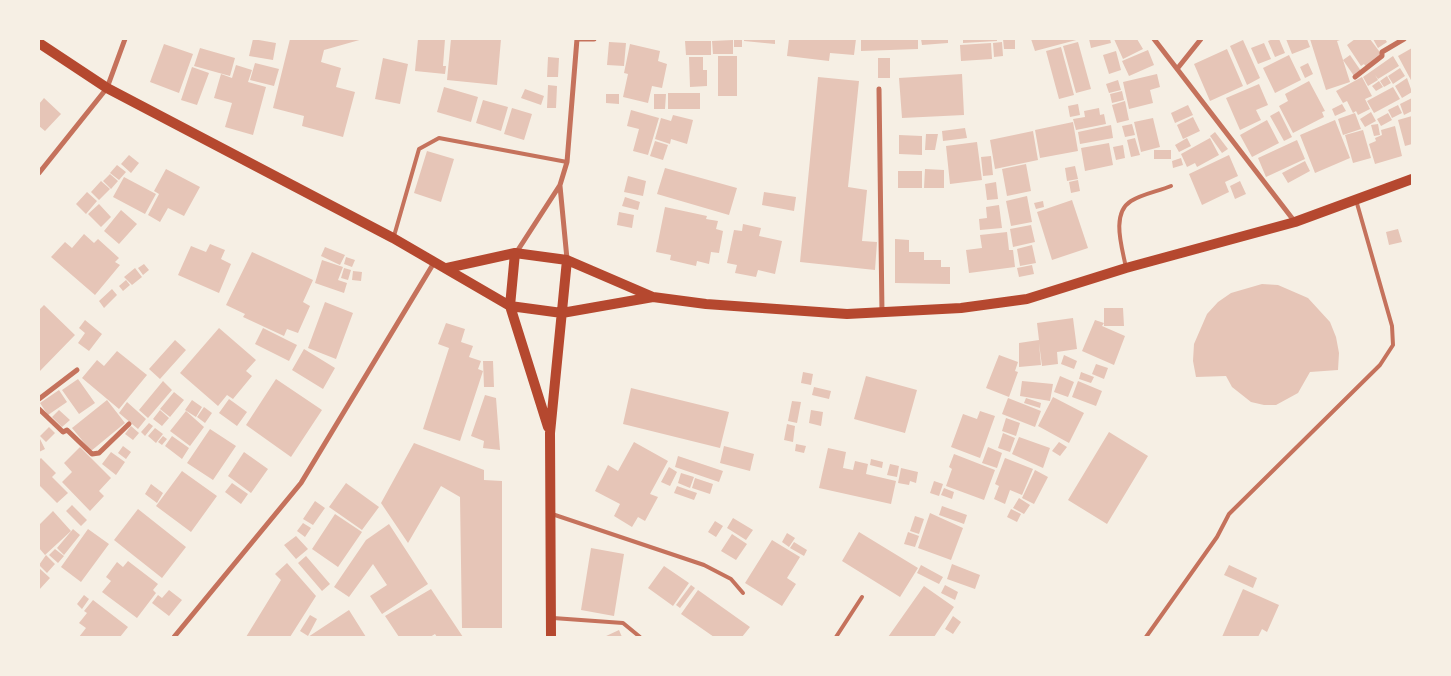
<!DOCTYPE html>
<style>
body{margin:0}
#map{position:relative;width:1451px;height:676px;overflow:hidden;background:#f6efe4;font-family:"Sofia Sans Condensed",sans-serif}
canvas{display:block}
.frame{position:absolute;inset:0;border:40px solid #f6efe4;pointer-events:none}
</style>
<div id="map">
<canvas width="1451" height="676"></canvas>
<div class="frame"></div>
</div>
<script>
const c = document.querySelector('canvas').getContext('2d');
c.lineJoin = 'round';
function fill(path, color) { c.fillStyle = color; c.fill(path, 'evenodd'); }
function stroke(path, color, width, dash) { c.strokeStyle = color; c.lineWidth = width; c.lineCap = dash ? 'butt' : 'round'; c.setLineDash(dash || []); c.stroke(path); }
const building = new Path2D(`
 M 253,39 L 276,43 L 273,60 L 249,56 Z
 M 290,39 L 363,39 L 324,50 L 321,62 L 341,68 L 336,87 L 355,92 L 343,137 L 302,126 L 304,116 L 273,108 Z
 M 418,39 L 445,39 L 443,66 L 446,66 L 445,74 L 415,71 Z
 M 451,39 L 501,39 L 497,85 L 447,80 Z
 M 734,39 L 742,39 L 742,47 L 734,47 Z
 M 744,39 L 775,39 L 775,44 L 744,41 Z
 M 789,39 L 856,39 L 854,55 L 830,53 L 829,61 L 787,56 Z
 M 861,39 L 918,39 L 918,49 L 861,51 Z
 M 921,39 L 948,39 L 948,43 L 922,45 Z
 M 963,39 L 997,39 L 997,41 L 963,43 Z
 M 1003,39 L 1015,39 L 1015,49 L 1004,49 Z
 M 1031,39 L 1080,39 L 1035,51 Z
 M 1089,39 L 1110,39 L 1111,43 L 1091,48 Z
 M 1114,39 L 1137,39 L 1143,49 L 1123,59 Z
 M 1273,39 L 1279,39 L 1285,53 L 1275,57 L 1268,41 Z
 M 1286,39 L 1307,39 L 1310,47 L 1292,54 Z
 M 1310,39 L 1343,39 L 1337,41 L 1350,82 L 1326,90 Z
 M 1355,39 L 1370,39 L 1382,55 L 1366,67 L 1364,64 L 1361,66 L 1347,45 Z
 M 1373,39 L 1385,39 L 1387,42 L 1378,48 Z
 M 733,40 L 733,54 L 713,54 L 712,41 Z
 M 1243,40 L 1260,78 L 1247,85 L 1230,46 Z
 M 685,41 L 711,41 L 711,55 L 686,55 Z
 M 609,42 L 626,43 L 624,66 L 607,65 Z
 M 1002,42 L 1003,56 L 994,57 L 993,43 Z
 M 1078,42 L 1091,89 L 1076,93 L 1063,46 Z
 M 991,43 L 992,59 L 961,61 L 960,45 Z
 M 1264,43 L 1271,59 L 1258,64 L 1251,48 Z
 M 164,44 L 193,54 L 179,93 L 150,82 Z
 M 630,44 L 660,51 L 658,61 L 667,64 L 662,88 L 652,86 L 648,103 L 623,97 L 628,74 L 624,73 Z
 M 1061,47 L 1074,95 L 1059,99 L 1046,51 Z
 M 200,48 L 235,58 L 230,76 L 194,66 Z
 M 1412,48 L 1412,82 L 1398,56 Z
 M 1227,49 L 1243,86 L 1210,101 L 1194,64 Z
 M 1148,50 L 1154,65 L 1129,76 L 1122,61 Z
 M 1116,51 L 1121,70 L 1109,74 L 1103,55 Z
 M 1289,55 L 1301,80 L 1275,93 L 1263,68 Z
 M 1350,55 L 1361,71 L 1354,76 L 1343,60 Z
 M 718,56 L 737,56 L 737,96 L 718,96 Z
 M 1393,56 L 1399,66 L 1378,79 L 1375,75 L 1378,80 L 1368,86 L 1363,77 Z
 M 548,57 L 559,58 L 558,77 L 547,77 Z
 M 689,57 L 703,57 L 703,70 L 707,70 L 707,86 L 690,87 Z
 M 383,58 L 408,64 L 400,104 L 375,99 Z
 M 878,58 L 890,58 L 890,78 L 878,78 Z
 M 255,63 L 279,69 L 274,86 L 250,80 Z
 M 1308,63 L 1313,74 L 1305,78 L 1300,67 Z
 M 236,65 L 252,70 L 248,82 L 266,87 L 253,135 L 225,127 L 232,103 L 214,98 L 221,74 L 232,78 Z
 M 192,67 L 209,73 L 197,105 L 181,100 Z
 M 1400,68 L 1405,76 L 1393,84 L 1388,76 Z
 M 962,74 L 964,115 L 902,118 L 899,78 Z
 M 1157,74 L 1160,87 L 1150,90 L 1153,103 L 1129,109 L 1123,82 Z
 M 1387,76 L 1391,83 L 1384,87 L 1380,81 Z
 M 818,77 L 859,81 L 848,187 L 867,190 L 862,241 L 877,242 L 875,270 L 800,262 Z
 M 1362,77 L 1372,96 L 1365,99 L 1370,109 L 1358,115 L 1356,111 L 1353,113 L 1347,101 L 1343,103 L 1336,91 Z
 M 1407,78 L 1412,92 L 1402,98 L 1395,86 Z
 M 1118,80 L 1121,90 L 1109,93 L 1106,84 Z
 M 1309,81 L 1325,111 L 1322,112 L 1324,117 L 1293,133 L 1279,106 L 1288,101 L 1285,94 Z
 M 1379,81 L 1383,87 L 1376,91 L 1372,86 Z
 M 1259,84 L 1268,105 L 1256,110 L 1261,120 L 1240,130 L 1226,98 Z
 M 548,85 L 557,86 L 556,108 L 547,108 Z
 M 444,87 L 478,97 L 471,122 L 437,112 Z
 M 1393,87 L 1400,99 L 1374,113 L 1367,101 Z
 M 525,89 L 544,96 L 541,105 L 521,98 Z
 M 1122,91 L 1124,100 L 1112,103 L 1110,94 Z
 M 668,93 L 700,93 L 700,109 L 668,109 Z
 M 606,94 L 619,94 L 619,104 L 606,103 Z
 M 654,94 L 666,94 L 665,109 L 654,109 Z
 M 44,98 L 61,114 L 45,131 L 39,126 L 39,104 Z
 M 1412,98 L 1412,111 L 1404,115 L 1400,104 Z
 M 483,100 L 508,107 L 501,131 L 476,123 Z
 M 1125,101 L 1129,120 L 1117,123 L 1112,105 Z
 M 1078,104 L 1080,115 L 1070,117 L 1068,106 Z
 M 1342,104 L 1346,111 L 1335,116 L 1332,109 Z
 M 1188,105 L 1193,115 L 1175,123 L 1171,113 Z
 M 1398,105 L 1402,113 L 1392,118 L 1388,110 Z
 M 512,108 L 532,114 L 524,140 L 504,134 Z
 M 1099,108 L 1100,115 L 1104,114 L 1106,124 L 1076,130 L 1073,119 L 1085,117 L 1084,111 Z
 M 631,110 L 659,118 L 648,155 L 633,151 L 639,129 L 627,126 Z
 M 1279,111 L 1292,137 L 1284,141 L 1270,116 Z
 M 1371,112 L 1376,121 L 1365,127 L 1360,119 Z
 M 1355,113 L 1361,129 L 1343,135 L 1338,119 Z
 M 1388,113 L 1392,120 L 1381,126 L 1377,119 Z
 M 673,115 L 693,120 L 687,144 L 671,139 L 670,144 L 655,139 L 661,118 L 671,121 Z
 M 1412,116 L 1412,144 L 1405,146 L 1398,120 Z
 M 1193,117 L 1200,131 L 1183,139 L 1177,125 Z
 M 1153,118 L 1160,147 L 1141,152 L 1134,122 Z
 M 1267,120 L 1279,143 L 1252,157 L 1240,135 Z
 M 1335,120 L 1350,158 L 1315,173 L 1300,135 Z
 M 1073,122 L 1078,151 L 1040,158 L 1035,130 Z
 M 1132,124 L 1135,135 L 1125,137 L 1122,126 Z
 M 1378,124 L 1380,135 L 1374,136 L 1371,125 Z
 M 1111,125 L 1113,138 L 1080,144 L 1078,132 Z
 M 1395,126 L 1402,156 L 1375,164 L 1369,144 L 1376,141 L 1375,138 L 1382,135 L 1381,130 Z
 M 965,128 L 967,138 L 943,141 L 942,131 Z
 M 1363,130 L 1371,158 L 1353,163 L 1345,135 Z
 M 1033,131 L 1038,160 L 995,169 L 990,140 Z
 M 1215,132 L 1228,149 L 1222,153 L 1210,136 Z
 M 926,134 L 938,134 L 935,150 L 925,150 Z
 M 899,135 L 922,136 L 922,155 L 899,154 Z
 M 1135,138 L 1140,155 L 1131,157 L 1127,140 Z
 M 1187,138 L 1191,146 L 1179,152 L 1175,145 Z
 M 1210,138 L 1219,155 L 1197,167 L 1195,163 L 1187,167 L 1181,154 Z
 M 1297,140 L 1305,159 L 1266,177 L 1258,158 Z
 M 655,141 L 668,145 L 663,160 L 650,156 Z
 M 977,142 L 982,180 L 950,184 L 946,146 Z
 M 1109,143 L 1113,165 L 1085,171 L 1081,148 Z
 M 1123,145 L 1125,158 L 1116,160 L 1113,147 Z
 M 1154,150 L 1171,150 L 1171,159 L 1154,159 Z
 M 427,151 L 454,159 L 441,202 L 414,193 Z
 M 129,155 L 139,163 L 131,173 L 121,164 Z
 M 1229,155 L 1238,176 L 1225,182 L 1229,192 L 1202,205 L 1189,174 Z
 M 991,156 L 993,175 L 983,176 L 981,157 Z
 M 1181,158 L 1183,165 L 1173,168 L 1172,161 Z
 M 1305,161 L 1310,171 L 1288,183 L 1282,173 Z
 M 1026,164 L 1031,191 L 1007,196 L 1002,169 Z
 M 117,165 L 126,172 L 119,180 L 110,173 Z
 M 1075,166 L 1078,179 L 1067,181 L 1065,168 Z
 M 665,168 L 737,188 L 729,215 L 657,194 Z
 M 166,169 L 200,187 L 184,216 L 168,208 L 160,222 L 148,215 L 159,194 L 154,191 Z
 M 925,169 L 944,170 L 944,188 L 924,188 Z
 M 898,171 L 922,171 L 922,188 L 898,188 Z
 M 110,174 L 118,181 L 111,189 L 103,181 Z
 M 628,176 L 646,181 L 643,196 L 624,192 Z
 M 124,177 L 156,194 L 145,214 L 113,197 Z
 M 1078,180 L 1080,191 L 1071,193 L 1069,182 Z
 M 101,181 L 110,189 L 99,200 L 91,192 Z
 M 1240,181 L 1246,194 L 1235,199 L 1230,186 Z
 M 996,182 L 998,199 L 987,200 L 985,184 Z
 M 87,192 L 97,201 L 86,214 L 76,204 Z
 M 764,192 L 796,197 L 794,211 L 762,205 Z
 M 1027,196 L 1032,222 L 1011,226 L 1006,201 Z
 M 625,197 L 640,202 L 638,210 L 622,206 Z
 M 1072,200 L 1088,248 L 1052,260 L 1037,212 Z
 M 1043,201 L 1044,207 L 1036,209 L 1034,203 Z
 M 99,204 L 111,217 L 101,227 L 88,214 Z
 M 999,205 L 1002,228 L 980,230 L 979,219 L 987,218 L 986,207 Z
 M 665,207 L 707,216 L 706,219 L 718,221 L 716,229 L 723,231 L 719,253 L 711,252 L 709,264 L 697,261 L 696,266 L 670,260 L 671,255 L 656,252 Z
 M 121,210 L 137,224 L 119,244 L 104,231 Z
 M 619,212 L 634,215 L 632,228 L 617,225 Z
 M 743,224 L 761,228 L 759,236 L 782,241 L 775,274 L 758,270 L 756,277 L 735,273 L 737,265 L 727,263 L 734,230 L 742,231 Z
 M 1031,225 L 1035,242 L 1013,247 L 1010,229 Z
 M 1398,229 L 1402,242 L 1389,245 L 1386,232 Z
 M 1007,232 L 1009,250 L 1013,250 L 1015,267 L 969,273 L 966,250 L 982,248 L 980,235 Z
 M 84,234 L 94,243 L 98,239 L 119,258 L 115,262 L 120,265 L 95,295 L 51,257 L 65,242 L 72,248 Z
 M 895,239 L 909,240 L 909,252 L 924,252 L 924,260 L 941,260 L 941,267 L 950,267 L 950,284 L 895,283 Z
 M 210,244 L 225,250 L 221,259 L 231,264 L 219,293 L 178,275 L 191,246 L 206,252 Z
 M 1032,245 L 1036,263 L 1020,266 L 1017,249 Z
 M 325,247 L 345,255 L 340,265 L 321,256 Z
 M 252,252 L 313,280 L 303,302 L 310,306 L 298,333 L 287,329 L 284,336 L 243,317 L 245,314 L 226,305 Z
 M 346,257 L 355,260 L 352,267 L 344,264 Z
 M 322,260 L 343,267 L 338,280 L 347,283 L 344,293 L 315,283 Z
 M 144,264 L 149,270 L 143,275 L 138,268 Z
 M 1032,265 L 1034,274 L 1019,277 L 1017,268 Z
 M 135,268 L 142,277 L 132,285 L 124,277 Z
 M 344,268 L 351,270 L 348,280 L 341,278 Z
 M 353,271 L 362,272 L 361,281 L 352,280 Z
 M 126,280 L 130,285 L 123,291 L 119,286 Z
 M 1262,284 L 1278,285 L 1308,298 L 1330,322 L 1336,337 L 1339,353 L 1338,370 L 1310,372 L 1298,393 L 1276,405 L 1264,405 L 1251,402 L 1232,387 L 1226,376 L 1196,377 L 1193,361 L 1194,344 L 1207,314 L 1218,302 L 1231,293 Z
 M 112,289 L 117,295 L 104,308 L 99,301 Z
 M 325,302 L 353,313 L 336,359 L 308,348 Z
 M 44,305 L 75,335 L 39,372 L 39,310 Z
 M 1104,308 L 1123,308 L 1124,326 L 1104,326 Z
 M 1073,318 L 1077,349 L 1057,352 L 1058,364 L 1042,366 L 1039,343 L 1041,365 L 1019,367 L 1019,343 L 1039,340 L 1037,323 Z
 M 85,320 L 102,334 L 89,351 L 78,343 L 85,333 L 79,328 Z
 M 1095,320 L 1104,323 L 1102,326 L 1125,336 L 1114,365 L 1082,351 Z
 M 446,323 L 465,329 L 461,342 L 473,346 L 469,357 L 481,361 L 478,369 L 483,371 L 460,441 L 423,429 L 449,348 L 438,344 Z
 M 219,328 L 256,360 L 246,371 L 252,376 L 233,399 L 227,395 L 218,406 L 180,373 Z
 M 263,328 L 297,345 L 289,361 L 255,344 Z
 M 175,340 L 186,350 L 160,379 L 149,369 Z
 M 304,349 L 335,368 L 323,389 L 292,370 Z
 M 117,351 L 147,375 L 119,409 L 82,378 L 97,360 L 104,366 Z
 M 999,355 L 1018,362 L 1015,371 L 1018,372 L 1009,397 L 986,388 Z
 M 1064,355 L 1077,361 L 1074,369 L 1061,364 Z
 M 483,361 L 493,361 L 494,387 L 484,387 Z
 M 1096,364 L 1108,368 L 1104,379 L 1092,374 Z
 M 803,372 L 813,374 L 811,385 L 801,383 Z
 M 1081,372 L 1094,377 L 1091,383 L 1079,379 Z
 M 866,376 L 917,390 L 905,433 L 854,419 Z
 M 1060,376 L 1074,382 L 1068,397 L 1054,392 Z
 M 78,379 L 95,403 L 79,414 L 62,390 Z
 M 276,379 L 322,410 L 291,457 L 246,425 Z
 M 163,381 L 172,390 L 148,418 L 139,410 Z
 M 1022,381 L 1053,384 L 1050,401 L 1020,396 Z
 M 1078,381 L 1102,391 L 1096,406 L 1072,397 Z
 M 814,387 L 831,391 L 829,399 L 812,395 Z
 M 631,388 L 729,412 L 720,448 L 623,424 Z
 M 59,390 L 67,402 L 48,415 L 40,403 Z
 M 174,392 L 184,400 L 170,417 L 160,409 Z
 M 485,395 L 496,398 L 500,450 L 483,448 L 484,441 L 471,436 Z
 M 1053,397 L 1084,413 L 1069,443 L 1038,426 Z
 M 1008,398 L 1041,411 L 1035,427 L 1002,414 Z
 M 1026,398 L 1041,403 L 1040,408 L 1024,403 Z
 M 229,399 L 247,412 L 237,426 L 219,413 Z
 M 107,400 L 125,423 L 91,451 L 72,428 Z
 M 192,400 L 202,407 L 196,417 L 185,410 Z
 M 792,401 L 801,402 L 797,423 L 788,421 Z
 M 127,402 L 146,419 L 138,429 L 119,413 Z
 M 204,407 L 212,413 L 205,423 L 197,417 Z
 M 59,410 L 70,420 L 62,427 L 52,417 Z
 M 160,410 L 169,418 L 162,426 L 153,419 Z
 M 811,410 L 823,412 L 821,426 L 809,423 Z
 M 186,411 L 204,427 L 190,446 L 170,431 Z
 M 980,411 L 995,416 L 980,458 L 951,447 L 963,414 L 977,419 Z
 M 1006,418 L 1020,423 L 1016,436 L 1002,431 Z
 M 149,423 L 153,426 L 145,436 L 141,432 Z
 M 787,424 L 795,426 L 793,442 L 784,440 Z
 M 131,426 L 139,433 L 133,440 L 125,434 Z
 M 49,427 L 55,433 L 46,442 L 40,436 Z
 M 155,428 L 163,434 L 156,443 L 148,436 Z
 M 210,429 L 236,446 L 213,480 L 187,463 Z
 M 1109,432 L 1148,456 L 1107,524 L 1068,500 Z
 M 1003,433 L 1015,438 L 1010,452 L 998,448 Z
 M 163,436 L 167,439 L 162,445 L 158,442 Z
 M 172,436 L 189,448 L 182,459 L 165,446 Z
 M 39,437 L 45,449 L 39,452 Z
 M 1019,437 L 1050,448 L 1043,468 L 1012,454 Z
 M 634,442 L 668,461 L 650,494 L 658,497 L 645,521 L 638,517 L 632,527 L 614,516 L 620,504 L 595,491 L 608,465 L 618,471 Z
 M 1059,442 L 1067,447 L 1060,456 L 1052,451 Z
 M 414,443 L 484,470 L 484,480 L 502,481 L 502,628 L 462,628 L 460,497 L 441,486 L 408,543 L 381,503 Z
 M 796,444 L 806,446 L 804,453 L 795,451 Z
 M 123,446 L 131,452 L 126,459 L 118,453 Z
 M 724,446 L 754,454 L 750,471 L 720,463 Z
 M 80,447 L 111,478 L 99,491 L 104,496 L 90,511 L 62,482 L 72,472 L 64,463 Z
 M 988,447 L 1002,453 L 997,468 L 982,463 Z
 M 828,448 L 846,452 L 843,468 L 853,470 L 855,461 L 868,464 L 866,474 L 896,481 L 891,504 L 819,488 Z
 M 111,452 L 125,462 L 116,475 L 102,464 Z
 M 244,452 L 268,469 L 251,493 L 228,476 Z
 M 954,454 L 995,470 L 984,500 L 946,486 L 952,469 L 949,467 Z
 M 678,456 L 723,471 L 719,482 L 675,467 Z
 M 41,458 L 56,473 L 52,477 L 68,493 L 57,503 L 39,485 L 39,460 Z
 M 1005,458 L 1033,469 L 1022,495 L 1010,490 L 1005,504 L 994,499 L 999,486 L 995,484 Z
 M 871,459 L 883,462 L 882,468 L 870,465 Z
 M 890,464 L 899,466 L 897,477 L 887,475 Z
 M 669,467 L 677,472 L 670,486 L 661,482 Z
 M 901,468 L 918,472 L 916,483 L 910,481 L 909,485 L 898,483 Z
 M 1035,470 L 1048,477 L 1034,504 L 1022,498 Z
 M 182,471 L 217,496 L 191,532 L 156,506 Z
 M 681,473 L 694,477 L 690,488 L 678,483 Z
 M 695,478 L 713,484 L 710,494 L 692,488 Z
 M 934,481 L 943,484 L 939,496 L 930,493 Z
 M 232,483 L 248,494 L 241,504 L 225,492 Z
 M 346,483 L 379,507 L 362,530 L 329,507 Z
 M 151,484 L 163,493 L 157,503 L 145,494 Z
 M 677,486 L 697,493 L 694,500 L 674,493 Z
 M 944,488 L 954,492 L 952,499 L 941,495 Z
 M 1019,498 L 1030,505 L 1024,514 L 1013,508 Z
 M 315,501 L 325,508 L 313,525 L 303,519 Z
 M 72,505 L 87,520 L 81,526 L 66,511 Z
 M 942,506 L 967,515 L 964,524 L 939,515 Z
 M 138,509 L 186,547 L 162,578 L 114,540 Z
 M 1011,509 L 1021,514 L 1017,522 L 1007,517 Z
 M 53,511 L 71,531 L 45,555 L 39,548 L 39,525 Z
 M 930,513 L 963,528 L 951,560 L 918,548 Z
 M 335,514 L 362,532 L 338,567 L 312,549 Z
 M 915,516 L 924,519 L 919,534 L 910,531 Z
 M 733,518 L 753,530 L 746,540 L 727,528 Z
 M 715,521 L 723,526 L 716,537 L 708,532 Z
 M 303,523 L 311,528 L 305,537 L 297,531 Z
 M 389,524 L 428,584 L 382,614 L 370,596 L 387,585 L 373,564 L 349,597 L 334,587 L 366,540 Z
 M 73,529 L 80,535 L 64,555 L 57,548 Z
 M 88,529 L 109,544 L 81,582 L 61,567 Z
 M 859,532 L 918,568 L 900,597 L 842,561 Z
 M 908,532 L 919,536 L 915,547 L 904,544 Z
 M 787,533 L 795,538 L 789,547 L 782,542 Z
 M 732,534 L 747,544 L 736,560 L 721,551 Z
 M 296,536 L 308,549 L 296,559 L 284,545 Z
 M 772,540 L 800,557 L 787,578 L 796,584 L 782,606 L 745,583 Z
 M 794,542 L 807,550 L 804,556 L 790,548 Z
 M 591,548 L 624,554 L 614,616 L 581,610 Z
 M 55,549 L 64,556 L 58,563 L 49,555 Z
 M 46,555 L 55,564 L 47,573 L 39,565 Z
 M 306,556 L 330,584 L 322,591 L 298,563 Z
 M 128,561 L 158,584 L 153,590 L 156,593 L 137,618 L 102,592 L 111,581 L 106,577 L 117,562 L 123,567 Z
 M 287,563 L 316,596 L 290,637 L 246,637 L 281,580 L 275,574 Z
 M 952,564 L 980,575 L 975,589 L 947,579 Z
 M 921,565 L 943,577 L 939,584 L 917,573 Z
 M 1229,565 L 1257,578 L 1253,588 L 1224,575 Z
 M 664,566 L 689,583 L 673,606 L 648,588 Z
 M 39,568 L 50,578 L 39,590 Z
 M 691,585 L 695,588 L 680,608 L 676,605 Z
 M 945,585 L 958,592 L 955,600 L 941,593 Z
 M 924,586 L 954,607 L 934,637 L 888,637 Z
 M 431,589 L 463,637 L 437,637 L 435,634 L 430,637 L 399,637 L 385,616 Z
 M 1243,589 L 1279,605 L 1267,632 L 1262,629 L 1258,637 L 1222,637 Z
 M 169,590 L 182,600 L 169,616 L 152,603 L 158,595 L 162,598 Z
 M 698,590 L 750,627 L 742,637 L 714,637 L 681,614 Z
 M 84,595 L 89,599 L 82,609 L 77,604 Z
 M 93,600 L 128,627 L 120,637 L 79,637 L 86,628 L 79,623 L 87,613 L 84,611 Z
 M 349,610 L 366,637 L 308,637 Z
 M 310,615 L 317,619 L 308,636 L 300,631 Z
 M 953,616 L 961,622 L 953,634 L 945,629 Z
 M 619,630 L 622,637 L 604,637 Z`);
const service = new Path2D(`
 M 394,236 L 419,149 L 439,138 L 567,162
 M 1126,268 C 1123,250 1110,214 1131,201 C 1142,194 1159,191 1171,186
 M 552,514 L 704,565 L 731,579 L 743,593
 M 553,618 L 623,623 L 640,637
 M 836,637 L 862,597
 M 1146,637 L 1217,537 L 1229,514 L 1380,365 L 1393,345 L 1392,326 L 1356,200`);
const minor = new Path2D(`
 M 577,39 L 594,39
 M 1154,39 L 1295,222
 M 1177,69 L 1201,39
 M 1355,77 L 1382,56 L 1382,52 L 1404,39
 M 879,89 L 882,313
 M 39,173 L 107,88 L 125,39
 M 560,186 L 567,259
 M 516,253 L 560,185 L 567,162 L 577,39
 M 39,399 L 77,370
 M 39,409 L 63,432 L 67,430 L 92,454 L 99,453 L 129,424
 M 174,637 L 301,483 L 435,261`);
const secondary = new Path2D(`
 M 39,43 L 107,88 L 393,238 L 510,306 L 562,313 L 653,297
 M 515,253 L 510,306 L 548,427
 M 447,268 L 515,253 L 567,260 L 653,297 L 706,304 L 847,314 L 961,308 L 1027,299 L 1126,268 L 1295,222 L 1412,179
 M 551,637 L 550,433 L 567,260`);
fill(building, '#e6c5b7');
stroke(service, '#c5725c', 4);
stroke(minor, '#c5725c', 5);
stroke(secondary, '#b5482f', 10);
</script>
